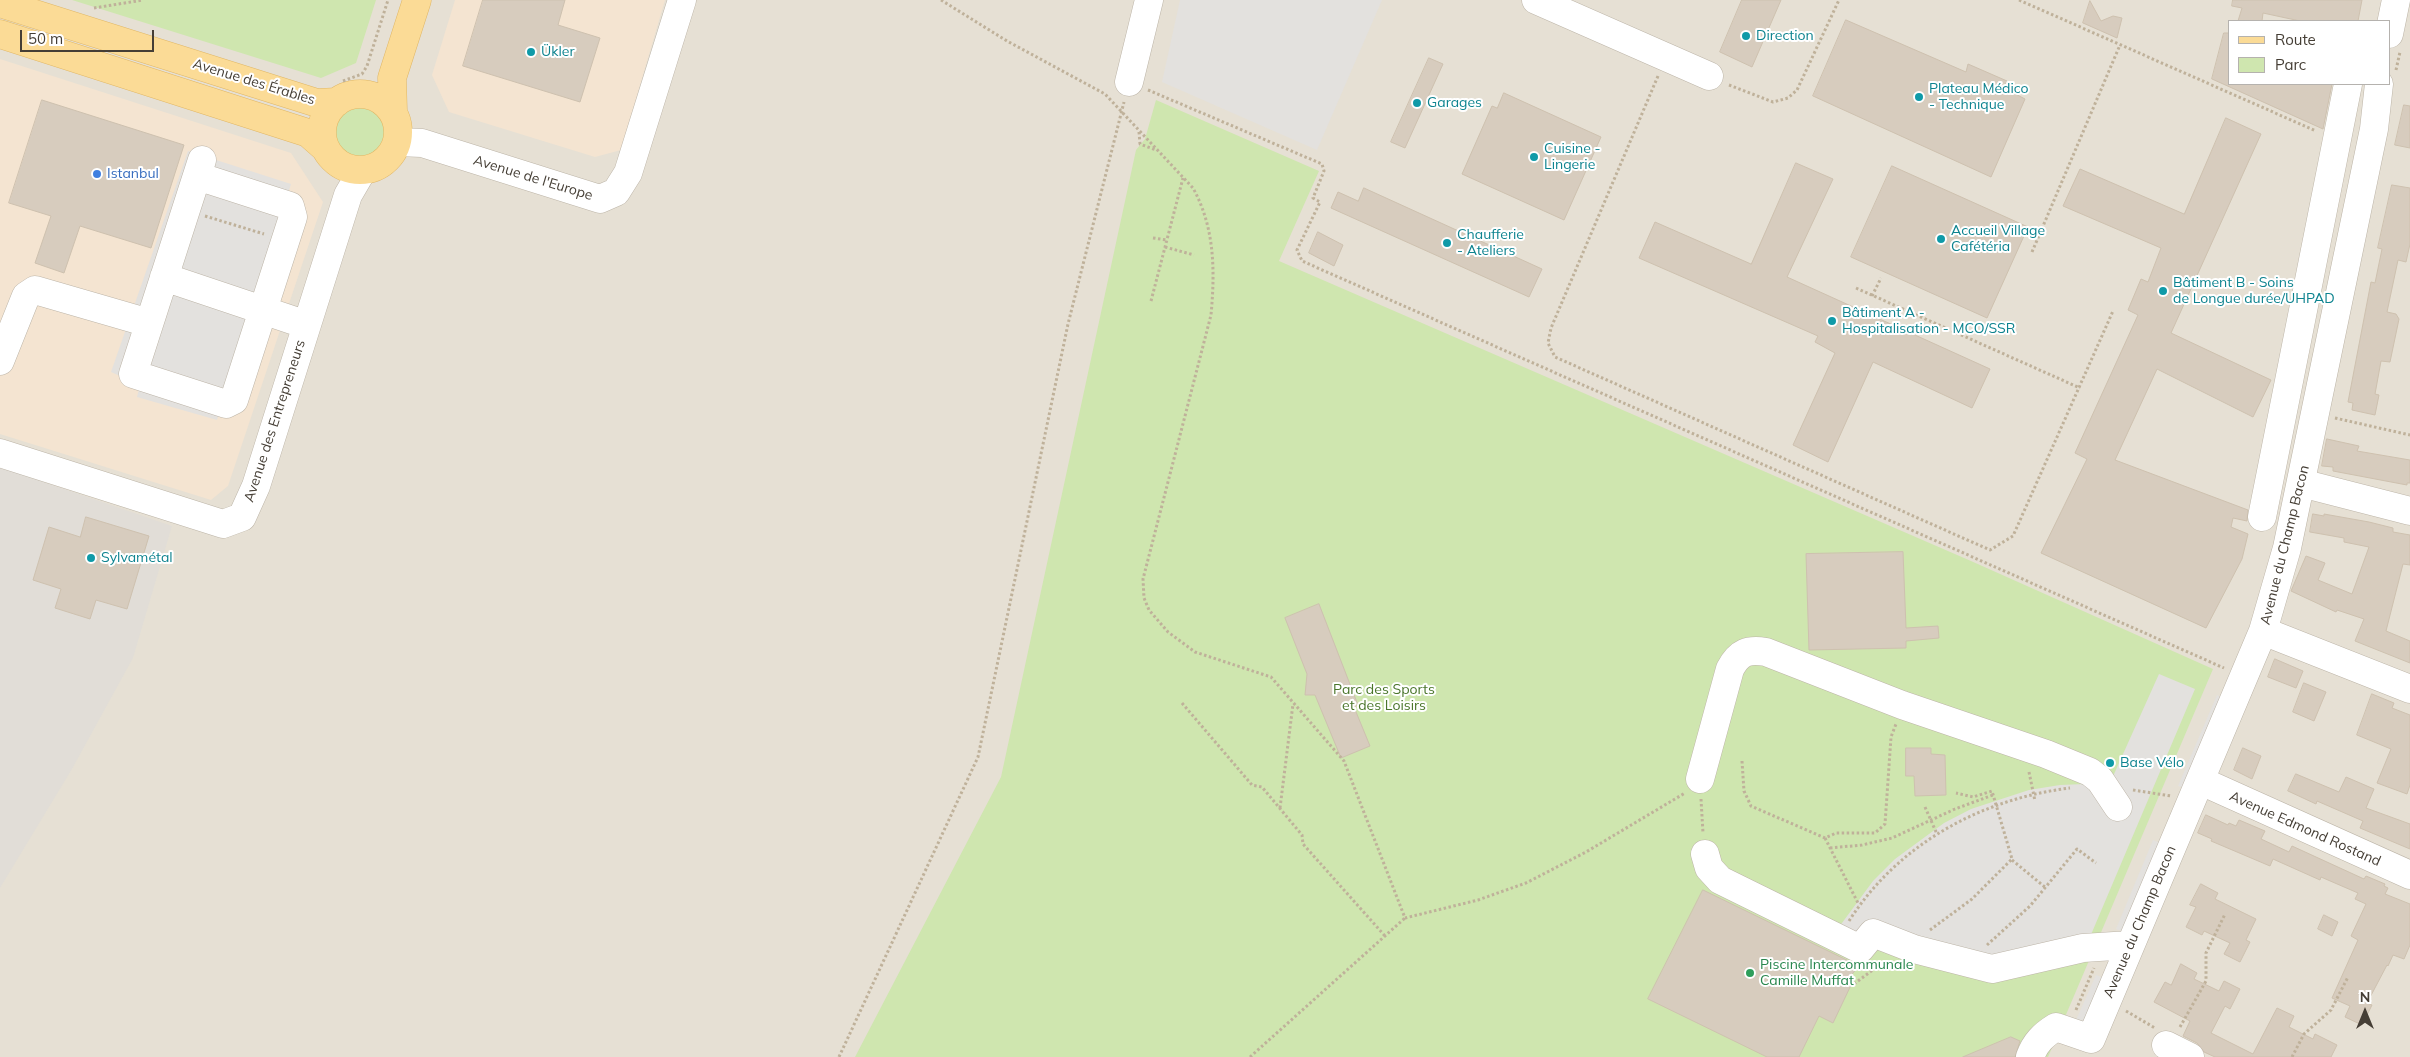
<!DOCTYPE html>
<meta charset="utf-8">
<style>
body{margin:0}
#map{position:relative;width:2410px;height:1057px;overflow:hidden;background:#f2eee6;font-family:Mulish,sans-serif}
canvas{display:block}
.legend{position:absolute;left:2228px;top:20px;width:162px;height:65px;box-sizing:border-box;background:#fff;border:1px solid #b5b2ae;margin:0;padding:6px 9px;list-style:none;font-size:15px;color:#453e35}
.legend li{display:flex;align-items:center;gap:10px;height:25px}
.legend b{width:25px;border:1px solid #b5b2ae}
.north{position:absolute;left:2340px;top:987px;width:50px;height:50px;-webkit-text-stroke:4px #fff;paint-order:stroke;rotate:0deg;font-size:14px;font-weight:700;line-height:20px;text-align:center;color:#453e35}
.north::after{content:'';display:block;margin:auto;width:18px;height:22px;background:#453e35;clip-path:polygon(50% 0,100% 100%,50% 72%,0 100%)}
.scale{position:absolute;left:20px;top:30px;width:134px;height:22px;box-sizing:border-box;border:2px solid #453e35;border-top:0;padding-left:6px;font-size:15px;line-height:18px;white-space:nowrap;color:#453e35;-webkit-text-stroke:4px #fff;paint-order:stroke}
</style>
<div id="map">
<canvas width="2410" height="1057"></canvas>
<ul class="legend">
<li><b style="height:6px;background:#fbdb96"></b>Route</li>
<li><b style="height:14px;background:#cfe6af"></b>Parc</li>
</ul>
<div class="north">N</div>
<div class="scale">50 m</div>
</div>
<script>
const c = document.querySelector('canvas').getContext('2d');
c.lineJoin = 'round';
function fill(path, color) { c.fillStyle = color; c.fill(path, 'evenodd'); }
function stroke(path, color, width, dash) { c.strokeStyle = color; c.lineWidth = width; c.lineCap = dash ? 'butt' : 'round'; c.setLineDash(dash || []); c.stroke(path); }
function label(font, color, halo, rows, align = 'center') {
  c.font = font + ' Mulish,sans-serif'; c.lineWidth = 4; c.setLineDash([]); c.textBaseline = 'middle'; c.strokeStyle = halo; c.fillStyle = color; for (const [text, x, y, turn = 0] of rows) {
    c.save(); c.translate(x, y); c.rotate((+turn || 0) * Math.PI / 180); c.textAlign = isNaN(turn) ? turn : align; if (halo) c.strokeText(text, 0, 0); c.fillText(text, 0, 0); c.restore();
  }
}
const residential = new Path2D(`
 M 0,0 L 2410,0 L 2410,1057 L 0,1057 ZM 2229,21 L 2389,21 L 2389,84 L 2229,84 Z`);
const commercial = new Path2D(`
 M 455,0 L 665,0 L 621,150 L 595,157 L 449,112 L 432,75 Z
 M 0,59 L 291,153 L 323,202 L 228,486 L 211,500 L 0,434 Z`);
const industrial = new Path2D(`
 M 0,467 L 172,526 L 133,658 L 72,769 L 0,888 Z`);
const green = new Path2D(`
 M 72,0 L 376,0 L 356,63 L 321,78 Z
 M 1156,100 L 1319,171 L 1279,261 L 1971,561 L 2213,669 L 2048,1057 L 855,1057 L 1001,777 L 1136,150 L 1145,139 Z
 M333 132a27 27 0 1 1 54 0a27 27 0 1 1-54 0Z`);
const parking = new Path2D(`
 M 1180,0 L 1382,0 L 1317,150 L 1162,82 Z
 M 188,151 L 291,184 L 217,420 L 137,397 L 140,385 L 111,372 Z
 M 2159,674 L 2195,689 L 2079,963 L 1996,980 L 1839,927 L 1873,881 L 1895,859 L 1944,823 L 1971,809 L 2029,790 L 2060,785 L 2110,783 Z
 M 2217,695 L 2234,703 L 2196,792 L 2178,786 Z
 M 2153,840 L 2172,848 L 2134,936 L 2116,929 Z
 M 2096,975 L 2114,982 L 2095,1028 L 2076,1020 Z`);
const building = new Path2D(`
 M 483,0 L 565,0 L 558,25 L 600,38 L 580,102 L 463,66 Z
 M 1742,0 L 1781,0 L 1752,67 L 1720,52 Z
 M 2233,0 L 2362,0 L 2358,21 L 2300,21 L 2263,13 L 2262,21 L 2238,21 L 2242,8 L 2232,6 Z
 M 2090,1 L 2101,21 L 2113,16 L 2122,18 L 2117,38 L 2083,23 Z
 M 1846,20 L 1966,72 L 1968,64 L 2007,81 L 2004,88 L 2025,99 L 1991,177 L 1813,96 Z
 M 2224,33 L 2229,33 L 2229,84 L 2332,84 L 2323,129 L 2212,79 Z
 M 1429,58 L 1443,64 L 1405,148 L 1391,142 Z
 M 1504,93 L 1601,137 L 1564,220 L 1462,174 L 1492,106 L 1497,108 Z
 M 42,100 L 184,145 L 151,248 L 80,226 L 64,273 L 35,263 L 51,216 L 9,203 Z
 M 2404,105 L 2410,106 L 2410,148 L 2395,145 Z
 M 2226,118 L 2261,134 L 2171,333 L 2271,380 L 2253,417 L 2157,369 L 2115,460 L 2248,510 L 2247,521 L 2233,518 L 2231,527 L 2248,534 L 2242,559 L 2206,628 L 2041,553 L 2087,459 L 2075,453 L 2138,315 L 2128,310 L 2141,279 L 2148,282 L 2161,248 L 2063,206 L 2080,169 L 2184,214 Z
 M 1796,163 L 1833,179 L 1787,277 L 1990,369 L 1972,408 L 1873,362 L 1828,462 L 1793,445 L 1835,353 L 1815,342 L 1818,336 L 1639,258 L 1655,222 L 1751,264 Z
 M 1892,166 L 2028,227 L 1987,318 L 1851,257 Z
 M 2392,185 L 2410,188 L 2410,244 L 2406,262 L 2398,260 L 2387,312 L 2396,314 L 2399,319 L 2390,362 L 2381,361 L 2375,394 L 2379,395 L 2375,415 L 2352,410 L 2353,403 L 2348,402 L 2371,282 L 2375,283 L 2382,249 L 2378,248 Z
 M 1364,188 L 1542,269 L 1529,297 L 1331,208 L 1338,192 L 1358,201 Z
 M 1318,232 L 1343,245 L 1334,266 L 1309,253 Z
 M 2327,439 L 2359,446 L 2357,451 L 2410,460 L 2410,483 L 2407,483 L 2407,485 L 2333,471 L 2333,467 L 2322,466 Z
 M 2313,514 L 2324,516 L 2324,514 L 2369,522 L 2393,528 L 2393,532 L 2410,535 L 2410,565 L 2403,564 L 2386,631 L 2410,641 L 2410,663 L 2355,641 L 2364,619 L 2337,610 L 2336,612 L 2291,591 L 2306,556 L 2325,563 L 2318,580 L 2352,594 L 2369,547 L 2344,542 L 2344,538 L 2310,532 Z
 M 86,517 L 149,536 L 127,609 L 96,600 L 90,619 L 55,608 L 61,589 L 33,580 L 49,527 L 80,537 Z
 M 1903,552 L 1906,628 L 1938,626 L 1939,638 L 1906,641 L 1906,648 L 1809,650 L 1806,554 Z
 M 1319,604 L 1358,705 L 1354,707 L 1370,746 L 1341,758 L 1315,695 L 1305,695 L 1307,674 L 1285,618 Z
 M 2275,659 L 2303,671 L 2296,688 L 2268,677 Z
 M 2304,683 L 2326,692 L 2314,721 L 2293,712 Z
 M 2372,694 L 2394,703 L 2392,708 L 2410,715 L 2410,785 L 2407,794 L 2377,783 L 2391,749 L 2357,735 Z
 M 1906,748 L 1931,748 L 1931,754 L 1945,755 L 1946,795 L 1915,796 L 1914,776 L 1906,776 Z
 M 2243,748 L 2261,756 L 2252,779 L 2234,770 Z
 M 2296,774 L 2339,792 L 2346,777 L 2374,789 L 2366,808 L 2410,824 L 2410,849 L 2360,828 L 2363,821 L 2317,801 L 2316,804 L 2288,791 Z
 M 2206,815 L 2228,825 L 2229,823 L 2236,826 L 2239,820 L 2265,831 L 2261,839 L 2289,852 L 2292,846 L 2364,879 L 2366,876 L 2385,884 L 2384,886 L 2388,888 L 2385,894 L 2410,904 L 2410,945 L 2404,959 L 2393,955 L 2388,966 L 2387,965 L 2367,1003 L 2372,1005 L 2362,1025 L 2345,1017 L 2350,1006 L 2332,998 L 2358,940 L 2351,936 L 2366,904 L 2355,899 L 2358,893 L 2321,877 L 2320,880 L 2273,859 L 2270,866 L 2211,841 L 2212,839 L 2198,833 Z
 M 2201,884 L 2218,893 L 2215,899 L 2256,919 L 2246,940 L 2250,942 L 2240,962 L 2224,954 L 2230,943 L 2204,931 L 2202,935 L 2186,927 L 2196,907 L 2190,905 Z
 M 1703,890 L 1859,966 L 1847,980 L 1852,983 L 1833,1023 L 1819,1016 L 1799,1057 L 1767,1057 L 1648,999 Z
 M 2324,915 L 2338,922 L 2332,936 L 2318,929 Z
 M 2181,964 L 2197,973 L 2194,979 L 2219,991 L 2224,981 L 2240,989 L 2230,1009 L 2225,1006 L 2211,1033 L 2253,1054 L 2277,1008 L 2294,1016 L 2289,1027 L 2313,1039 L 2315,1034 L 2337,1045 L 2331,1057 L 2215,1057 L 2204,1052 L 2197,1043 L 2183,1036 L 2190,1021 L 2154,1002 L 2165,982 L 2171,985 Z
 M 2011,1037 L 2020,1041 L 2015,1057 L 1963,1057 Z`);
const path = new Path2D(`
 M 941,0 L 1007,41 L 1105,94 L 1193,188 C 1215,228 1215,271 1211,315 L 1143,579 L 1144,598 L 1149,610 L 1168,632 L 1195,652 L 1271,677 L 1344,761 L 1405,918 L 1478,900 L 1526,883 L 1586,852 L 1685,793
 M 2019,0 L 2316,131
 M 94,8 L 143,0
 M 2396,70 L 2400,52
 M 1658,76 L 1551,328 L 1548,343 L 1555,357 L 1990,550 L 2013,536 L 2113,311
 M 343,81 L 362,74 L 367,66 L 388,0
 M 1729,85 L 1773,102 L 1788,98 L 1797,90 L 1839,0
 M 1148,90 L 1322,164 L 1324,171 L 1313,198 L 1320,202 L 1297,250 L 1302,261 L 2224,668
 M 1139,132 L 1140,144 L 1156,150
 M 205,216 L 264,234
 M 1153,238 L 1167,240
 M 1165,247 L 1194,255
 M 2032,252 L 2120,45
 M 1856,288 L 2080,388
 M 1872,296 L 1881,278
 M 1151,301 L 1183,178
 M 2335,418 L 2410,435
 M 1182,703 L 1252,785 L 1262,787 L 1302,835 L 1303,844 L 1385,936
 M 1742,761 L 1744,791 L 1751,806 L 1825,838 L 1836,833 L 1875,833 L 1885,824 L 1891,737 L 1896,724
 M 2029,772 L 2035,801
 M 2133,790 L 2171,796
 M 1701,799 L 1703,833
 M 1925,807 L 1937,834
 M 1280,808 L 1293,704
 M 1825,838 L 1859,905
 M 1830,848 L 1862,845 L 1892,838 L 1955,809 L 1993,795
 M 2012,860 L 2046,888
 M 1849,921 C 1898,844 1981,799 2070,788
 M 1930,930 L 1972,899 L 2012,859 L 1992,791 L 1973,797 L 1956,793
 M 1987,945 L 2030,906 L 2077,849 L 2096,863
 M 1854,984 L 1882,963
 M 2076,1010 L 2094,968
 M 2126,1011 L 2155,1028
 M 2180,1027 L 2206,981 L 2206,953 L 2225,914
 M 839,1057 L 978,757 L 1068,324 L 1124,102
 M 1250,1057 L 1405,918
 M 2292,1057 L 2304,1034 L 2331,1010 L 2348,977`);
const minor = new Path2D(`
 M 1536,0 L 1709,76
 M 2389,34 L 2396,0
 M 1129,82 L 1149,0
 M 398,142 L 422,143 L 600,199 L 616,192 L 628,173 L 682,0
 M 197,176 L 290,206 L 293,217 L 234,400 L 226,404 L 133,374 L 202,160
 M 164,277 L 307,325
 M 0,361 L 26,296 L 35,290 L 149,323
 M 0,453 L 223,524 L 242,517 L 256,486 L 348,195 L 362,171
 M 2301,483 L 2410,511
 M 2262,517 L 2348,84
 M 2263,631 L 2410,689
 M 1700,779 L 1730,669 C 1739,652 1748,649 1766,652 L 1902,705 L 2046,754 L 2090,772 L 2100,780 L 2118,807
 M 2201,781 L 2410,875
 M 1705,854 L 1709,868 L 1720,880 L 1860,949 L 1873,933 L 1914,949 L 1992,969 L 2083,948 L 2130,945
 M 2166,1045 L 2190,1057
 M 2030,1057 C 2035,1043 2043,1035 2056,1027 L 2091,1039 L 2263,631 L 2287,548 L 2374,129 L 2379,84`);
const major = new Path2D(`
 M 0,3 L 317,103 L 337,102
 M 0,34 L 308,133 L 325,148
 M322 132a38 38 0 1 1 76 0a38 38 0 1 1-76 0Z
 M 393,111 L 392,78 L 417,0`);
const markers = [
 [1746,36,5,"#0f9aa8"],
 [531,52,5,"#0f9aa8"],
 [1919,97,5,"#0f9aa8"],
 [1417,103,5,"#0f9aa8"],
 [1534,157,5,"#0f9aa8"],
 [97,174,5,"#3f7fe0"],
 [1941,239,5,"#0f9aa8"],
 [1447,243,5,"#0f9aa8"],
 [2163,291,5,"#0f9aa8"],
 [1832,321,5,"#0f9aa8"],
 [91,558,5,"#0f9aa8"],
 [2110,763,5,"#0f9aa8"],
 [1750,973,5,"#2e9e5b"]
];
const cultureNames = [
 ["Direction",1756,36],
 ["Ükler",541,52],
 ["Plateau Médico",1929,89],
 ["- Technique",1929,105],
 ["Garages",1427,103],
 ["Cuisine -",1544,149],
 ["Lingerie",1544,165],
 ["Accueil Village",1951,231],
 ["Cafétéria",1951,247],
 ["Chaufferie",1457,235],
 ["- Ateliers",1457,251],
 ["Bâtiment B - Soins",2173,283],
 ["de Longue durée/UHPAD",2173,299],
 ["Bâtiment A -",1842,313],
 ["Hospitalisation - MCO/SSR",1842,329],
 ["Sylvamétal",101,558],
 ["Base Vélo",2120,763]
];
const streetNames = [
 ["Avenue des Érables",254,82,17],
 ["Avenue de l'Europe",533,178,17],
 ["Avenue des Entrepreneurs",275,421,-72],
 ["Avenue du Champ Bacon",2285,545,-76],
 ["Avenue Edmond Rostand",2305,829,24],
 ["Avenue du Champ Bacon",2140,922,-67]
];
const shopNames = [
 ["Istanbul",107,174]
];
const parkNames = [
 ["Parc des Sports",1384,690],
 ["et des Loisirs",1384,706]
];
const leisureNames = [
 ["Piscine Intercommunale",1760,965],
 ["Camille Muffat",1760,981]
];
fill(residential, '#e6e0d4');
fill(commercial, '#f4e4d1');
fill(industrial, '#e1ddd7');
fill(green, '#cfe6af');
fill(parking, '#e3e1de');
fill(building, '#d7ccbe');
stroke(building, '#cec1af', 1);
stroke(minor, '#bdb5a8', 29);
stroke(major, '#e0b766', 29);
stroke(path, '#bfb19a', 3, [2.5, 2.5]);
stroke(minor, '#fff', 28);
stroke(major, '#fbdb96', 28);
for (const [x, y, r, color] of markers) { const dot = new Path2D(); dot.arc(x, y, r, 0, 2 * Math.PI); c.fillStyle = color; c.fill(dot); stroke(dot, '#fff', 2); }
label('14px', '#0d838f', '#fff', cultureNames, 'left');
label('14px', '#453e35', '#fff', streetNames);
label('14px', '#366cbe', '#fff', shopNames, 'left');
label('14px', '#49752a', '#fff', parkNames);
label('14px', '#27864d', '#fff', leisureNames, 'left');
</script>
